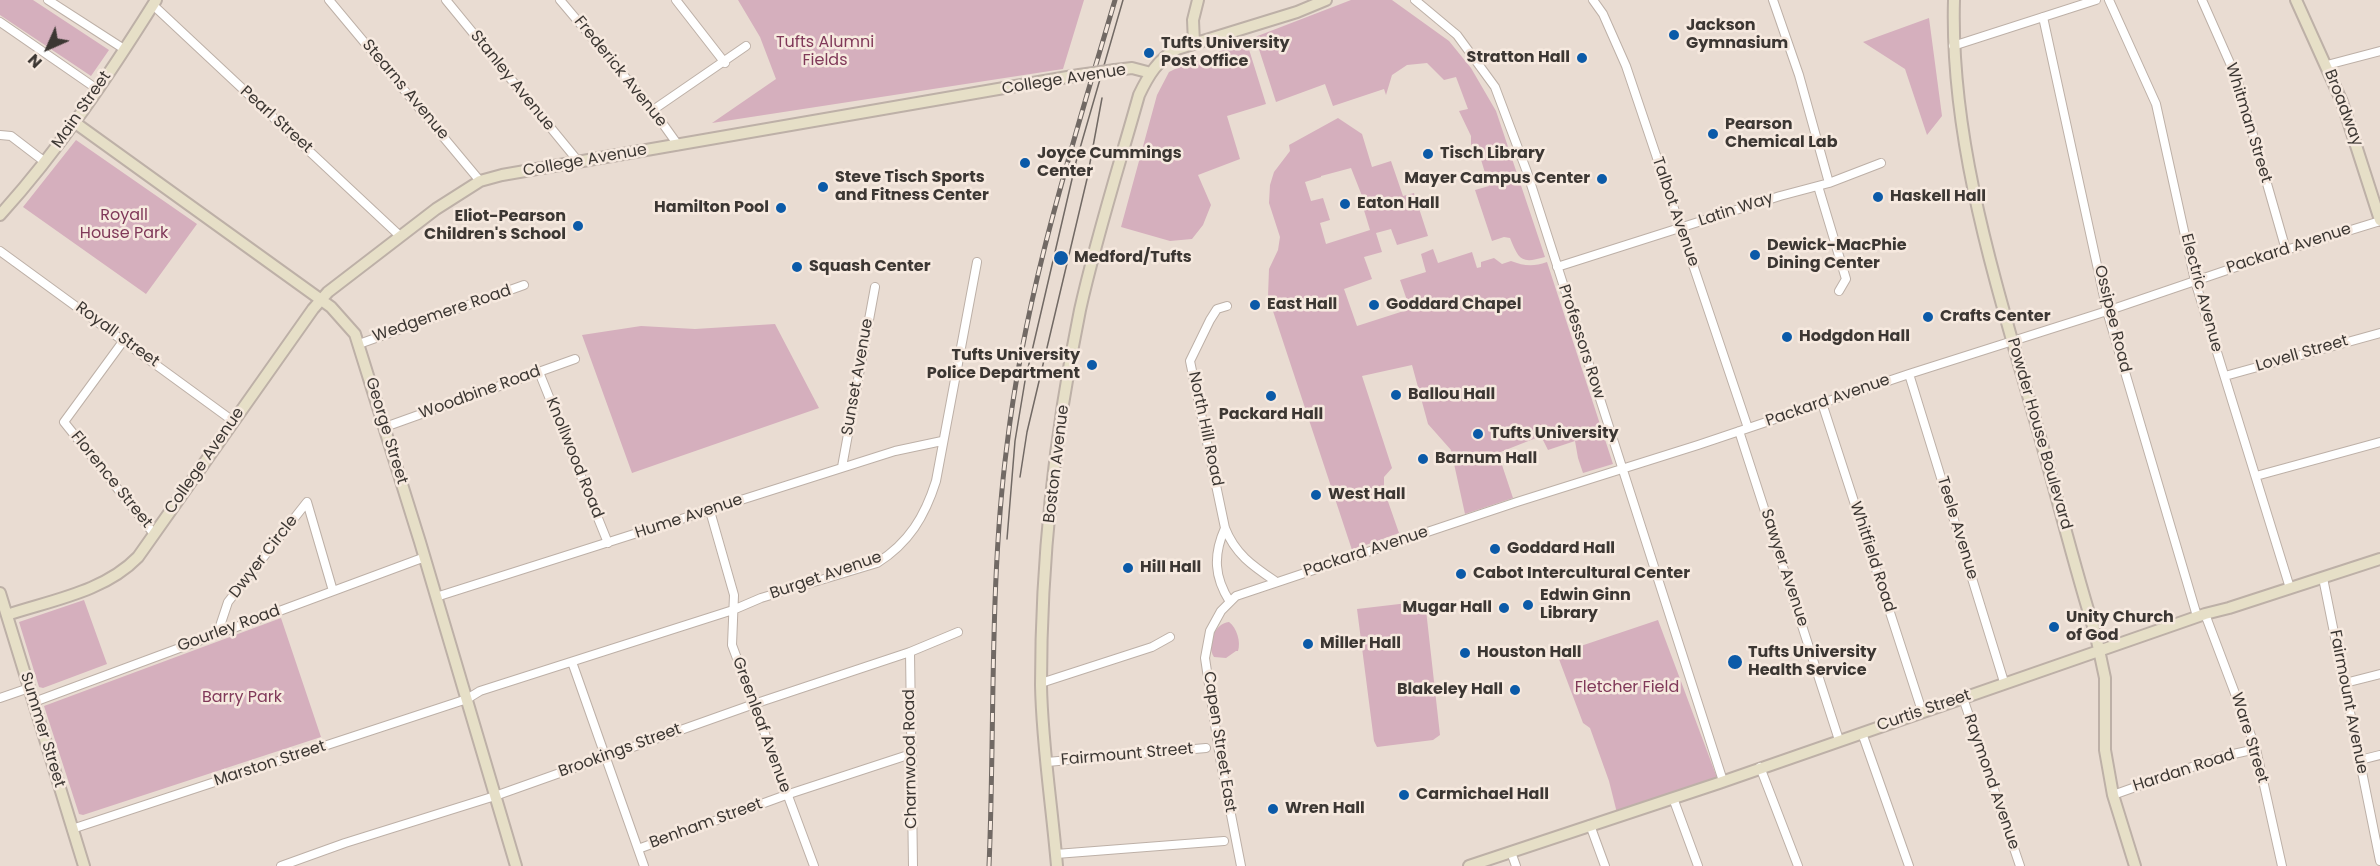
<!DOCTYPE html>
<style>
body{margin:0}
#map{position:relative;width:2380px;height:866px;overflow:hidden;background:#e9dcd2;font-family:Poppins,sans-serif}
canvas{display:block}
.north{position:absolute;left:18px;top:18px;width:60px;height:60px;-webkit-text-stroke:4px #f6e9df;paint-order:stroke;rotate:225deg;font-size:16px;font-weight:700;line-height:24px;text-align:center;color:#3c3733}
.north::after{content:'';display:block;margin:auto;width:21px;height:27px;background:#3c3733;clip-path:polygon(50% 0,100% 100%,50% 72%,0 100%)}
</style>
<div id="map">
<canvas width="2380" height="866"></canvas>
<div class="north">N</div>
</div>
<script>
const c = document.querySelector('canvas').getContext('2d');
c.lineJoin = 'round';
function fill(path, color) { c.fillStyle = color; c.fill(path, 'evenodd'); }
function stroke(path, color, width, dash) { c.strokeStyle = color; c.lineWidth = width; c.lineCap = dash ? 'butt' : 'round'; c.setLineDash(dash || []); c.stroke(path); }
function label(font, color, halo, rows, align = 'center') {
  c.font = font + ' Poppins,sans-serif'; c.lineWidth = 5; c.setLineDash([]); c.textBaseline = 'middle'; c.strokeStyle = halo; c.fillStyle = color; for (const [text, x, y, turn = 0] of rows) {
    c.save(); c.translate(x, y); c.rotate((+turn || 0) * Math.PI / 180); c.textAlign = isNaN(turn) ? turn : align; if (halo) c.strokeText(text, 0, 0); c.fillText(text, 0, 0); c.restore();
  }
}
const green = new Path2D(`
 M 0,0 L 33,0 L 109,50 L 91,76 L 0,15 Z
 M 738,0 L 1084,0 L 1063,69 L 712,123 L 776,79 L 760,37 Z
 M 1351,0 L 1392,0 L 1449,41 L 1471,68 L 1496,111 L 1545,257 C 1521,264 1519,260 1510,238 L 1504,237 L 1492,241 L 1475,190 L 1489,186 L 1479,153 L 1471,155 L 1471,136 L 1459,111 L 1468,109 L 1456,77 L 1444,80 L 1427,63 L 1407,65 L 1392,75 L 1386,95 L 1384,89 L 1333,106 L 1325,84 L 1276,102 L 1255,37 Z
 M 1929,18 L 1942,116 L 1927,135 L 1905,69 L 1863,42 Z
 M 1247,43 L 1266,104 L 1227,116 L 1240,159 L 1198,175 L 1211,205 L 1203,225 L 1192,239 L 1170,241 L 1121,227 L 1157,95 L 1169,72 L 1195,59 Z
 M 1338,118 L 1362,134 L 1372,167 L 1391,161 L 1403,196 L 1414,193 L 1428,236 L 1397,245 L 1391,229 L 1376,233 L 1382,252 L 1364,257 L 1372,279 L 1344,289 L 1357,326 L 1410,309 L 1400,280 L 1426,272 L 1421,254 L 1433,249 L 1438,263 L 1472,252 L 1477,268 L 1481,267 L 1481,262 L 1494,258 L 1502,264 L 1511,261 C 1524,266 1533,267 1547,262 L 1613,464 L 1583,473 L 1578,458 L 1575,441 L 1548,450 L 1541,436 L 1498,453 L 1513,498 L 1465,514 L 1451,450 L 1428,424 L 1412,365 L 1362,376 L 1392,468 L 1384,477 L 1384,490 L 1399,533 L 1352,550 L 1268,296 L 1269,269 L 1278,250 L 1280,237 L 1269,203 L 1270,185 L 1274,172 L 1290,151 L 1289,145 ZM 1351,168 L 1366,206 L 1363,207 L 1370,230 L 1326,244 L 1320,223 L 1330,220 L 1323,198 L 1311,201 L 1305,182 L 1321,177 L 1321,176 Z
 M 76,140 L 197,224 L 146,294 L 23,207 Z
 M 775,324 L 819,408 L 632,473 L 582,335 L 641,326 L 695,329 Z
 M 84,600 L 107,664 L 43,688 L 39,687 L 19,622 Z
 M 1425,601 L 1440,735 L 1433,740 L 1377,747 L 1374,741 L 1357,609 Z
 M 281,618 L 321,737 L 83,815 L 79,814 L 44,706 Z
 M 1658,620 L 1719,783 L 1618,817 L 1609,781 L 1590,728 L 1583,723 L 1557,654 Z
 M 1229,622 C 1237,628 1241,642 1238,651 L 1236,651 L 1226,658 L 1214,657 C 1206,644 1214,624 1229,622 Z`);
const street = new Path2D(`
 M 48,0 L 124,49
 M 329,0 L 480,181
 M 446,0 L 578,161
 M 560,0 L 653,110 L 678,145
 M 676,0 L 725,63
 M 1415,0 L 1457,35 L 1495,87 L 1527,172 L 1723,781
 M 1593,0 L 1603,14 L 1626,66 L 1748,428
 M 1773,0 L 1799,75 L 1829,183
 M 2109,0 L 2156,104 L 2195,281 L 2290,588
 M 2202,0 L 2237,79 L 2286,250
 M 153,5 L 400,236
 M 2043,17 L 2107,311 L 2197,616
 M 0,22 L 97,89
 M 1953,46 L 2096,0
 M 2327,65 L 2380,51
 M 653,110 L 746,46
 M 0,135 L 11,136 L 45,162
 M 1818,186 L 1846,279 L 1839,291
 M 0,251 L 233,421
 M 1557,267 L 1780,196 L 1829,183 L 1881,163
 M 1227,306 L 1217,309 L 1210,320 L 1190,361 L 1225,528 C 1235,554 1253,566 1275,581
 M 124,340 L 64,422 L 154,534
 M 359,344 L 524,285
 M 539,372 L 608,543
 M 1909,374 L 2004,682
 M 2225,376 L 2380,333
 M 1822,403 L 1922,711
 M 385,427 L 575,359
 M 1739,431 L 1839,740
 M 842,467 L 875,287
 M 2256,476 L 2380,442
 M 710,511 L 734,595 L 732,645 L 814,866
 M 1225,528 C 1213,555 1214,577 1230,602
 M 2323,578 L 2380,861
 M 436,597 L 895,451 L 942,441
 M 2205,614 L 2256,749 L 2282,866
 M 218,632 L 228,602 L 307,502 L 333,591
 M 910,652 L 913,866
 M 572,662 L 644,866
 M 1041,683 L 1152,647 L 1170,637
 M 2345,683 L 2380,674
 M 0,698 L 29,688
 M 1963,698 L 2020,866
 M 34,702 L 425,557
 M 1862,733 L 1909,866
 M 2360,760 L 2380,755
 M 1047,762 L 1206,748
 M 1760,767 L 1798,866
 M 2113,795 L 2220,757 L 2256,749
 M 1673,798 L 1698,866
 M 1590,825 L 1605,866
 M 72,829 L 467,699 L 480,691 L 733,610 L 761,598 L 877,563 C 909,543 925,516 936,481 L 977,262
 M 638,849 L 786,795 L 911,754
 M 1511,852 L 1516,866
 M 1056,854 L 1224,841
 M 281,866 L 345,843 L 495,796 L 754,704 L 910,652 L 958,632
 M 1241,866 L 1220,758 L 1205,658 L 1210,631 L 1221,611 L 1236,596 L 1517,502 L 1698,445 L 1909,374 L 2107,311 L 2286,250 L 2380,221`);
const secondary = new Path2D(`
 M 1954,0 C 1950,140 1995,280 2033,413 C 2055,487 2073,563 2096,636 L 2105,678 L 2105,750 L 2113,795 L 2135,866
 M 2296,0 L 2342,102 L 2380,220
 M 1194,43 L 1193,20 L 1198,0
 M 1115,70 L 1132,68 L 1151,73
 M 74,122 L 331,307 L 355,334 L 420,542 L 516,866
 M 0,215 C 59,150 109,75 156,0
 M 0,593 L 84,866
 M 7,615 C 52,600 104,592 138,557 L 313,309 L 328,292 L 436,209 L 480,181 L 502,175 L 1079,75
 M 1057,866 C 1052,806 1042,745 1041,685 C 1041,560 1055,432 1080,310 C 1096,238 1119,166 1139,95 C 1148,76 1158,59 1177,49 L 1297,12 L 1326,0
 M 1469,866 L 1719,783 L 2205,614 L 2229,608 L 2380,559`);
const tram = new Path2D(`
 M 1020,477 L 1027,432 L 1087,179 L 1102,98
 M 1007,539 L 1015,441 L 1025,381 L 1076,162 L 1123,0`);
const rail = new Path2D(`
 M 989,866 C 995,726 989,584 1007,445 C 1025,292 1072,147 1115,0`);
const secondaryBridge = new Path2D(`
 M 1079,75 L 1115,70`);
const markers = [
 [1674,35,6,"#0b5aa8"],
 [1149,53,6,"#0b5aa8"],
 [1582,58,6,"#0b5aa8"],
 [1713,134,6,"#0b5aa8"],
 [1428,154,6,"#0b5aa8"],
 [1025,163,6,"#0b5aa8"],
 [1602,179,6,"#0b5aa8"],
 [823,187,6,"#0b5aa8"],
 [1878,197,6,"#0b5aa8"],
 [1345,204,6,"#0b5aa8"],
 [781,208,6,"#0b5aa8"],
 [578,226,6,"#0b5aa8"],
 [1755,255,6,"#0b5aa8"],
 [1061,258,8,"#0b5aa8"],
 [797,267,6,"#0b5aa8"],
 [1255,305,6,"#0b5aa8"],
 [1374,305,6,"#0b5aa8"],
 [1928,317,6,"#0b5aa8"],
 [1787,337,6,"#0b5aa8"],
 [1092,365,6,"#0b5aa8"],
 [1396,395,6,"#0b5aa8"],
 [1271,396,6,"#0b5aa8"],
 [1478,434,6,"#0b5aa8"],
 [1423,459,6,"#0b5aa8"],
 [1316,495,6,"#0b5aa8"],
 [1495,549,6,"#0b5aa8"],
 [1128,568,6,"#0b5aa8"],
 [1461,574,6,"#0b5aa8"],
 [1528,605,6,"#0b5aa8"],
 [1504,608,6,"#0b5aa8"],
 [2054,627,6,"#0b5aa8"],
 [1308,644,6,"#0b5aa8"],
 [1465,653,6,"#0b5aa8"],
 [1735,662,8,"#0b5aa8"],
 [1515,690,6,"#0b5aa8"],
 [1404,795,6,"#0b5aa8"],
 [1273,809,6,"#0b5aa8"]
];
const poiNames = [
 ["Jackson",1686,26],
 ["Gymnasium",1686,44],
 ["Tufts University",1161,44],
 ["Post Office",1161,62],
 ["Stratton Hall",1570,58,"right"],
 ["Pearson",1725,125],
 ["Chemical Lab",1725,143],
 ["Joyce Cummings",1037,154],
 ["Center",1037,172],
 ["Tisch Library",1440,154],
 ["Steve Tisch Sports",835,178],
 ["and Fitness Center",835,196],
 ["Mayer Campus Center",1590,179,"right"],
 ["Haskell Hall",1890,197],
 ["Eaton Hall",1357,204],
 ["Hamilton Pool",769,208,"right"],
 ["Eliot-Pearson",566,217,"right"],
 ["Children's School",566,235,"right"],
 ["Dewick-MacPhie",1767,246],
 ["Dining Center",1767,264],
 ["Medford/Tufts",1074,258],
 ["Squash Center",809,267],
 ["East Hall",1267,305],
 ["Goddard Chapel",1386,305],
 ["Crafts Center",1940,317],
 ["Hodgdon Hall",1799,337],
 ["Tufts University",1080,356,"right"],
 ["Police Department",1080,374,"right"],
 ["Ballou Hall",1408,395],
 ["Packard Hall",1271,415,"center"],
 ["Tufts University",1490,434],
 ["Barnum Hall",1435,459],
 ["West Hall",1328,495],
 ["Goddard Hall",1507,549],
 ["Hill Hall",1140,568],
 ["Cabot Intercultural Center",1473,574],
 ["Edwin Ginn",1540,596],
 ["Library",1540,614],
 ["Mugar Hall",1492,608,"right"],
 ["Unity Church",2066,618],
 ["of God",2066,636],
 ["Miller Hall",1320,644],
 ["Houston Hall",1477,653],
 ["Tufts University",1748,653],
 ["Health Service",1748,671],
 ["Blakeley Hall",1503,690,"right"],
 ["Carmichael Hall",1416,795],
 ["Wren Hall",1285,809]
];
const parkNames = [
 ["Tufts Alumni",825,43],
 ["Fields",825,61],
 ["Royall",124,216],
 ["House Park",124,234],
 ["Fletcher Field",1627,688],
 ["Barry Park",242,698]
];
const streetNames = [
 ["Frederick Avenue",620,72,51],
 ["College Avenue",1064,80,-9],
 ["Stanley Avenue",512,81,51],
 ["Stearns Avenue",405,90,50],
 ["Broadway",2343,108,69],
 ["Main Street",82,110,-55],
 ["Pearl Street",276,120,42],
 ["Whitman Street",2248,123,73],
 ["College Avenue",585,161,-10],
 ["Latin Way",1736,210,-18],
 ["Talbot Avenue",1675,212,71],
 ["Packard Avenue",2289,249,-18],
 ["Electric Avenue",2201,293,75],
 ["Wedgemere Road",442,314,-19],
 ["Ossipee Road",2112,319,76],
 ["Royall Street",117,335,36],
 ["Professors Row",1581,342,72],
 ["Lovell Street",2302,354,-16],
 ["Sunset Avenue",858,377,-80],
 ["Woodbine Road",480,393,-20],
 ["Packard Avenue",1828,401,-19],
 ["North Hill Road",1205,429,78],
 ["George Street",386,431,73],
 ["Powder House Boulevard",2039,434,74],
 ["Knollwood Road",574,458,68],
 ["College Avenue",205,461,-55],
 ["Boston Avenue",1057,464,-83],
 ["Florence Street",111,480,51],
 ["Hume Avenue",689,517,-18],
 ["Teele Avenue",1957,528,73],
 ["Packard Avenue",1366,552,-18],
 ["Dwyer Circle",264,557,-52],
 ["Whitfield Road",1872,557,72],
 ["Sawyer Avenue",1784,568,72],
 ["Burget Avenue",826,576,-19],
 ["Gourley Road",229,629,-20],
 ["Fairmount Avenue",2348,702,79],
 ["Curtis Street",1924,711,-19],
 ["Greenleaf Avenue",761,725,70],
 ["Summer Street",42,730,73],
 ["Ware Street",2249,738,73],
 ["Capen Street East",1219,742,81],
 ["Brookings Street",620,751,-20],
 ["Fairmount Street",1127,755,-5],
 ["Charnwood Road",911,759,-91],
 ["Marston Street",270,764,-18],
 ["Hardan Road",2184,771,-18],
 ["Raymond Avenue",1991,782,71],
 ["Benham Street",706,824,-20]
];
fill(green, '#d5afbd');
stroke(street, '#bdb0a7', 10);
stroke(secondary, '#bdb0a7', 14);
stroke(street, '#fff', 8);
stroke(secondary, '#e6dfc7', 10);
stroke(tram, '#716964', 1.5);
stroke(rail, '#716964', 5);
stroke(rail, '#f6e9df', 3, [9]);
stroke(secondaryBridge, '#bdb0a7', 14, []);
stroke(secondaryBridge, '#e6dfc7', 10);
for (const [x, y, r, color] of markers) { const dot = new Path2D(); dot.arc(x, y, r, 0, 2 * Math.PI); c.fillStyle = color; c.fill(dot); stroke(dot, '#f6e9df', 2); }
label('bold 16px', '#3c3733', '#f6e9df', poiNames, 'left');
label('16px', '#803959', '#f6e9df', parkNames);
label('16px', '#3c3733', '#f6e9df', streetNames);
</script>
